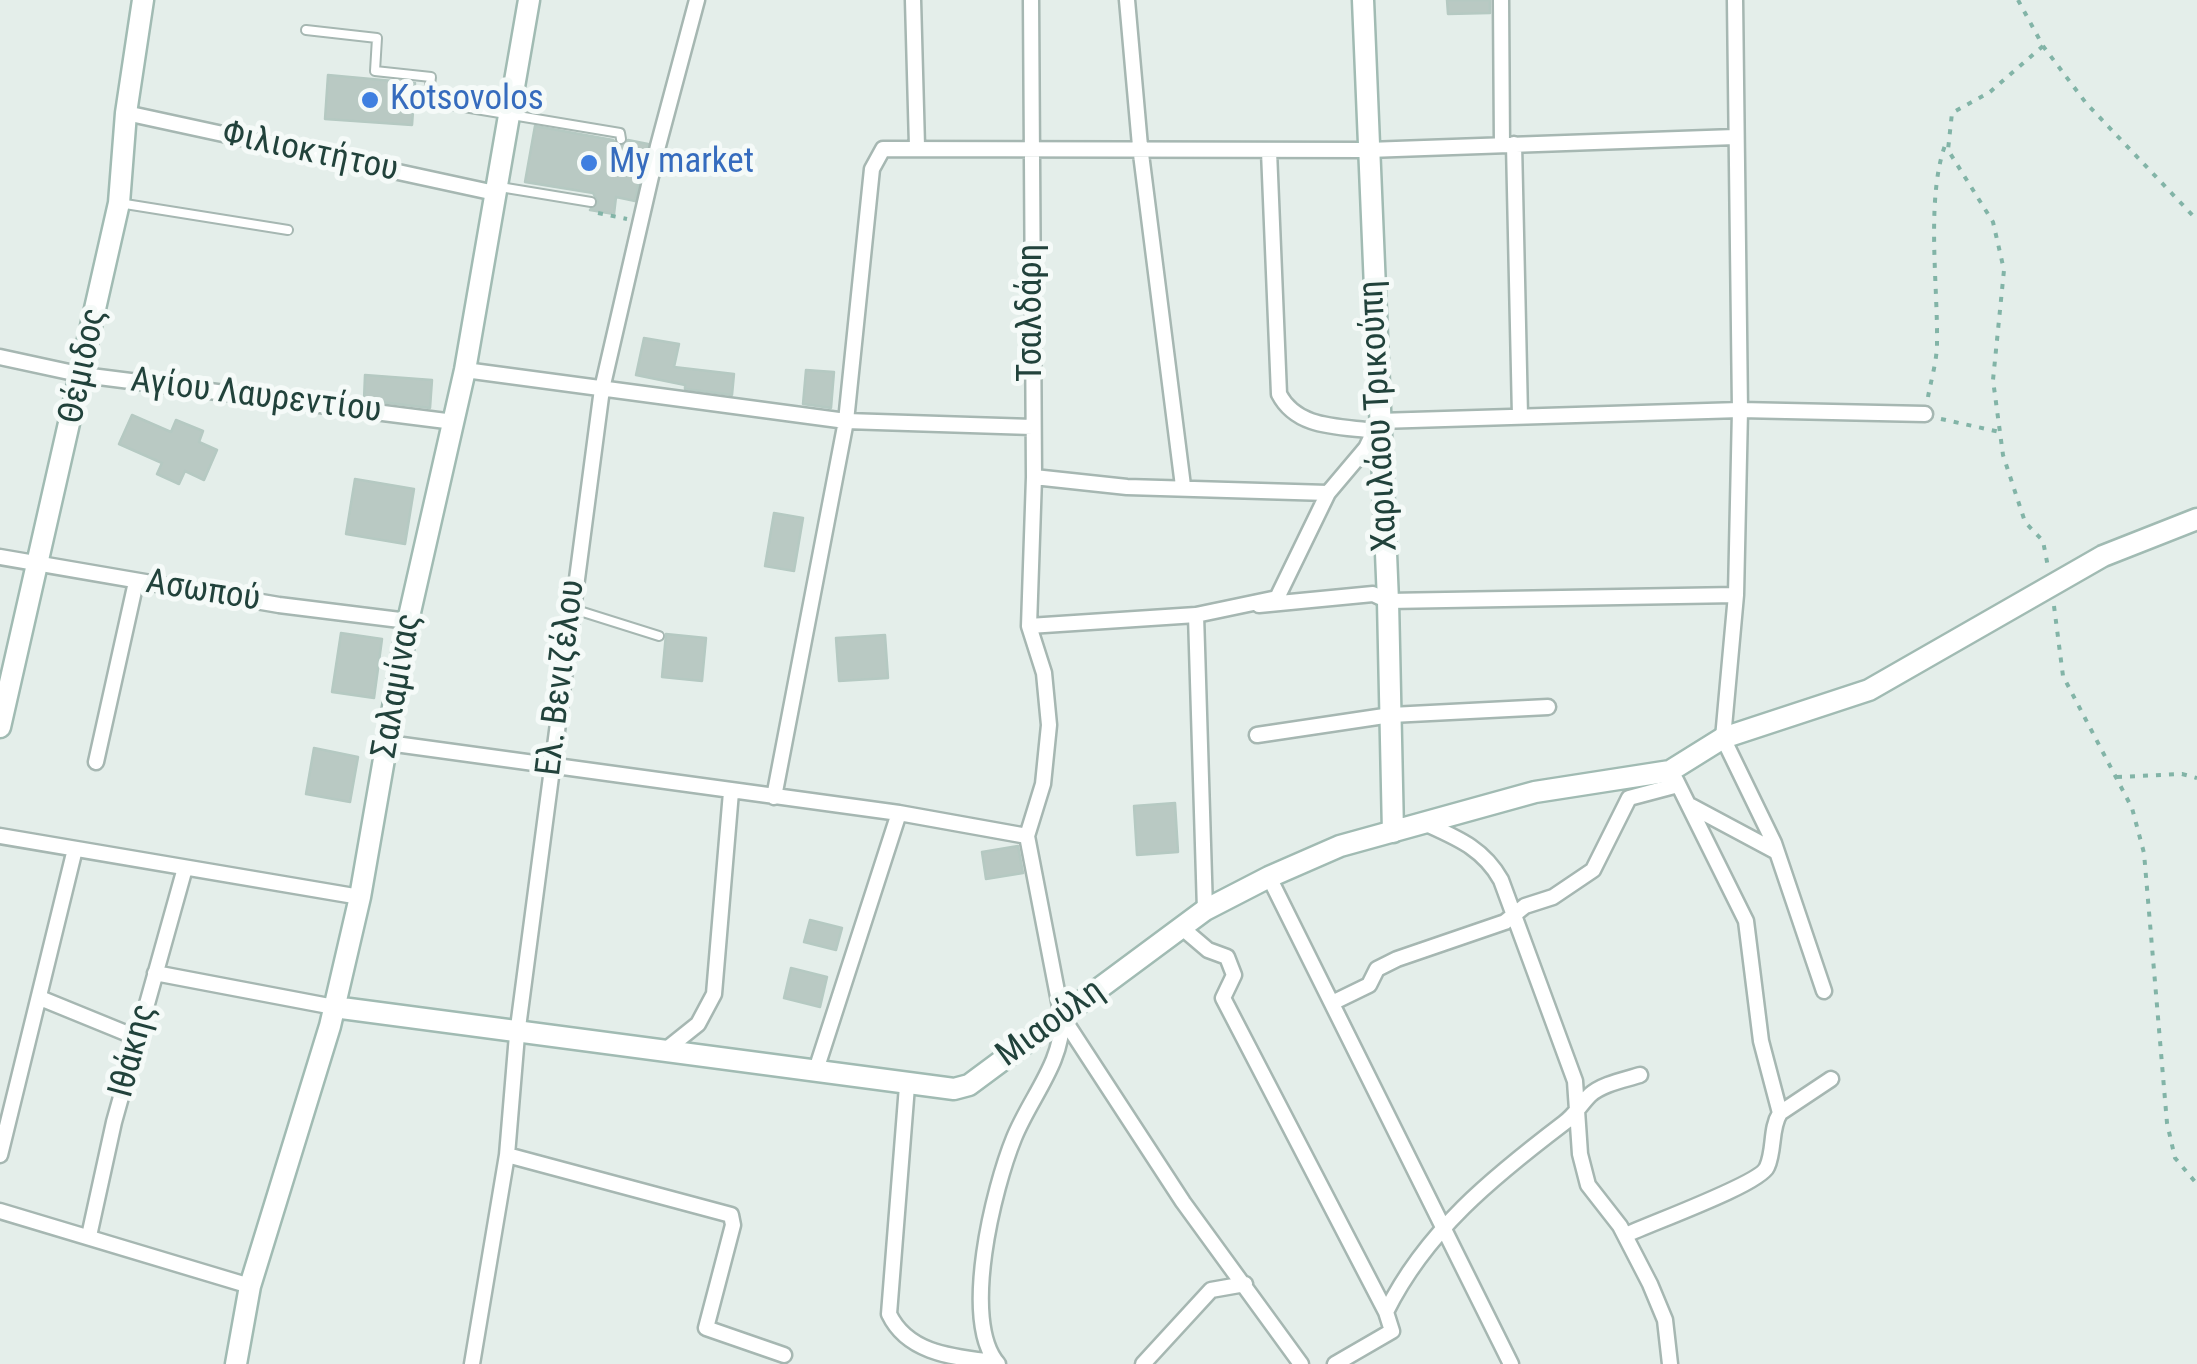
<!DOCTYPE html>
<meta charset="utf-8">
<style>
body{margin:0}
canvas{display:block;background:#e4eeea}
</style>
<canvas width="2197" height="1364"></canvas>
<script>
const c = document.querySelector('canvas').getContext('2d');
c.lineJoin = 'round';
function fill(path, color) { c.fillStyle = color; c.fill(path, 'evenodd'); }
function stroke(path, color, width, dash) { c.strokeStyle = color; c.lineWidth = width; c.lineCap = dash ? 'butt' : 'round'; c.setLineDash(dash || []); c.stroke(path); }
function label(font, color, halo, rows, align = 'center') {
  c.font = font + ' "Roboto Condensed",sans-serif'; c.lineWidth = 10; c.setLineDash([]); c.textBaseline = 'middle'; c.strokeStyle = halo; c.fillStyle = color; for (const [text, x, y, turn = 0] of rows) {
    c.save(); c.translate(x, y); c.rotate((+turn || 0) * Math.PI / 180); c.textAlign = isNaN(turn) ? turn : align; if (halo) c.strokeText(text, 0, 0); c.fillText(text, 0, 0); c.restore();
  }
}
const building = new Path2D(`
 M 1447,0 L 1490,0 L 1490,13 L 1448,14 Z
 M 328,75 L 415,83 L 412,125 L 325,119 Z
 M 535,126 L 613,140 L 619,146 L 628,140 L 648,144 L 635,201 L 616,197 L 614,214 L 590,210 L 598,202 L 593,193 L 525,182 Z
 M 644,338 L 679,344 L 674,367 L 734,374 L 732,395 L 685,389 L 685,385 L 636,375 Z
 M 806,370 L 834,372 L 831,408 L 803,404 Z
 M 365,375 L 432,380 L 430,408 L 364,400 Z
 M 132,415 L 171,432 L 176,420 L 203,431 L 199,442 L 217,450 L 204,480 L 185,471 L 179,484 L 157,474 L 162,463 L 119,444 Z
 M 355,479 L 414,489 L 405,544 L 346,534 Z
 M 774,513 L 803,518 L 794,571 L 765,566 Z
 M 341,633 L 382,639 L 374,698 L 332,692 Z
 M 666,634 L 706,638 L 702,681 L 662,677 Z
 M 885,635 L 888,678 L 839,681 L 836,638 Z
 M 314,748 L 358,757 L 350,802 L 306,794 Z
 M 1175,803 L 1178,852 L 1137,855 L 1134,806 Z
 M 1018,846 L 1023,873 L 986,879 L 982,852 Z
 M 810,920 L 842,928 L 836,950 L 804,942 Z
 M 791,968 L 827,977 L 820,1007 L 784,998 Z`);
const path = new Path2D(`
 M 2018,0 L 2043,46 L 2086,103 L 2197,220
 M 2043,46 L 1990,92 L 1952,113 L 1948,150 L 1993,222 L 2004,270 L 1993,380 L 2003,455 L 2025,522 L 2043,541 L 2048,567
 M 598,213 L 627,219
 M 1928,397 C 1931,380 1937,361 1937,343 C 1938,284 1925,194 1947,140
 M 1941,419 L 2000,432
 M 2054,606 L 2063,676 L 2132,808 L 2144,853 L 2167,1123 L 2175,1158 L 2197,1184
 M 2117,777 L 2182,774 L 2197,778`);
const lane = new Path2D(`
 M 306,30 L 377,38 L 375,71 L 431,77 L 428,101 L 620,133 L 621,139
 M 500,187 L 591,202
 M 119,203 L 288,230
 M 570,608 L 659,636`);
const street = new Path2D(`
 M 913,0 L 917,146
 M 1127,0 L 1140,146 L 1183,486
 M 1501,0 L 1502,145
 M 1735,0 L 1740,410 L 1736,595 L 1723,738 L 1774,843 L 1824,991
 M 126,113 L 495,193
 M 1514,144 L 1520,416
 M 1269,151 L 1279,394 C 1297,429 1339,426 1375,431
 M 0,357 L 83,375 L 454,422
 M 465,370 L 846,421 L 1032,427
 M 1034,477 L 1127,487 L 1328,493 L 1366,448 L 1379,421 L 1740,410 L 1925,414
 M 0,557 L 279,605 L 408,621
 M 1259,605 L 1373,594 L 1388,601 L 1736,595
 M 1196,615 L 1205,910
 M 1029,626 L 1196,615 L 1277,598 L 1328,493
 M 1257,735 L 1391,715 L 1548,707
 M 388,743 L 899,813 L 1027,836 L 1062,1017 C 1063,1063 1031,1096 1014,1138 C 994,1187 960,1321 998,1364
 M 96,762 L 136,582
 M 1676,780 L 1746,921 L 1761,1041 L 1780,1113
 M 774,797 L 846,421 L 872,169 L 883,149 L 1368,150 L 1735,137
 M 1691,806 L 1777,852
 M 1424,823 C 1457,838 1483,848 1501,880 L 1575,1081 L 1580,1154 L 1588,1185 L 1620,1226 L 1650,1284 L 1665,1320 L 1670,1364
 M 0,836 L 360,897
 M 1027,836 L 1043,784 L 1049,725 L 1044,673 L 1029,626 L 1034,477 L 1031,0
 M 1269,877 L 1511,1364
 M 1181,927 L 1208,950 L 1227,957 L 1234,975 L 1223,998 L 1386,1312
 M 155,973 L 334,1007
 M 40,998 L 138,1038
 M 1332,1003 L 1369,985 L 1377,969 L 1397,959 L 1505,922 L 1525,906 L 1553,897 L 1593,870 L 1629,798 L 1678,785
 M 1063,1018 L 1183,1202 L 1301,1364
 M 663,1052 L 698,1024 L 714,994 L 731,792
 M 816,1070 L 899,813
 M 907,1086 L 889,1314 C 908,1354 954,1357 994,1362
 M 0,1155 L 75,849
 M 507,1155 L 731,1215 L 733,1225 L 706,1328 L 784,1355
 M 0,1211 L 250,1286
 M 1626,1235 C 1651,1223 1760,1184 1767,1167 C 1775,1149 1770,1129 1780,1113 L 1831,1079
 M 89,1236 L 114,1122 L 185,868
 M 472,1364 L 507,1155 L 517,1035 L 602,389 L 658,146 L 697,0
 M 1143,1364 L 1211,1290 L 1245,1284
 M 1335,1364 L 1392,1331 L 1386,1312 C 1426,1231 1493,1177 1564,1123 C 1575,1115 1580,1105 1590,1095 C 1602,1084 1624,1080 1640,1075`);
const secondary = new Path2D(`
 M 1363,0 L 1388,601 L 1393,832
 M 0,727 L 119,203 L 126,113 L 143,0
 M 334,1007 L 954,1089 L 969,1085 L 1205,910 L 1269,877 L 1340,846 L 1535,792 L 1670,771 L 1723,738 L 1869,690 L 2103,556 L 2197,519
 M 236,1364 L 250,1286 L 330,1026 L 360,897 L 408,621 L 465,370 L 529,0`);
const markers = [
 [370,100,10,"#3f7fe0"],
 [589,163,10,"#3f7fe0"]
];
const shopNames = [
 ["Kotsovolos",390,100],
 ["My market",609,163]
];
const streetNames = [
 ["Φιλιοκτήτου",310,153,12],
 ["Τσαλδάρη",1032,313,-90],
 ["Θέμιδος",84,366,-78],
 ["Αγίου Λαυρεντίου",256,397,7],
 ["Χαριλάου Τρικούπη",1380,416,-93],
 ["Ασωπού",203,592,9],
 ["Ελ. Βενιζέλου",562,678,-83],
 ["Σαλαμίνας",398,686,-80],
 ["Μιαούλη",1051,1024,-36],
 ["Ιθάκης",134,1051,-75]
];
fill(building, '#b9c9c3');
stroke(building, '#b5c9c2', 2.5);
stroke(lane, '#a6b7b2', 12);
stroke(street, '#a6b7b2', 19);
stroke(secondary, '#a1bbb3', 25);
stroke(path, '#82b4a7', 4, [5, 8]);
stroke(lane, '#fff', 8);
stroke(street, '#fff', 14);
stroke(secondary, '#fff', 20);
for (const [x, y, r, color] of markers) { const dot = new Path2D(); dot.arc(x, y, r, 0, 2 * Math.PI); c.fillStyle = color; c.fill(dot); stroke(dot, '#f5faf8', 4); }
label('35px', '#366cbe', '#f5faf8', shopNames, 'left');
label('35px', '#21423b', '#f5faf8', streetNames);
</script>
